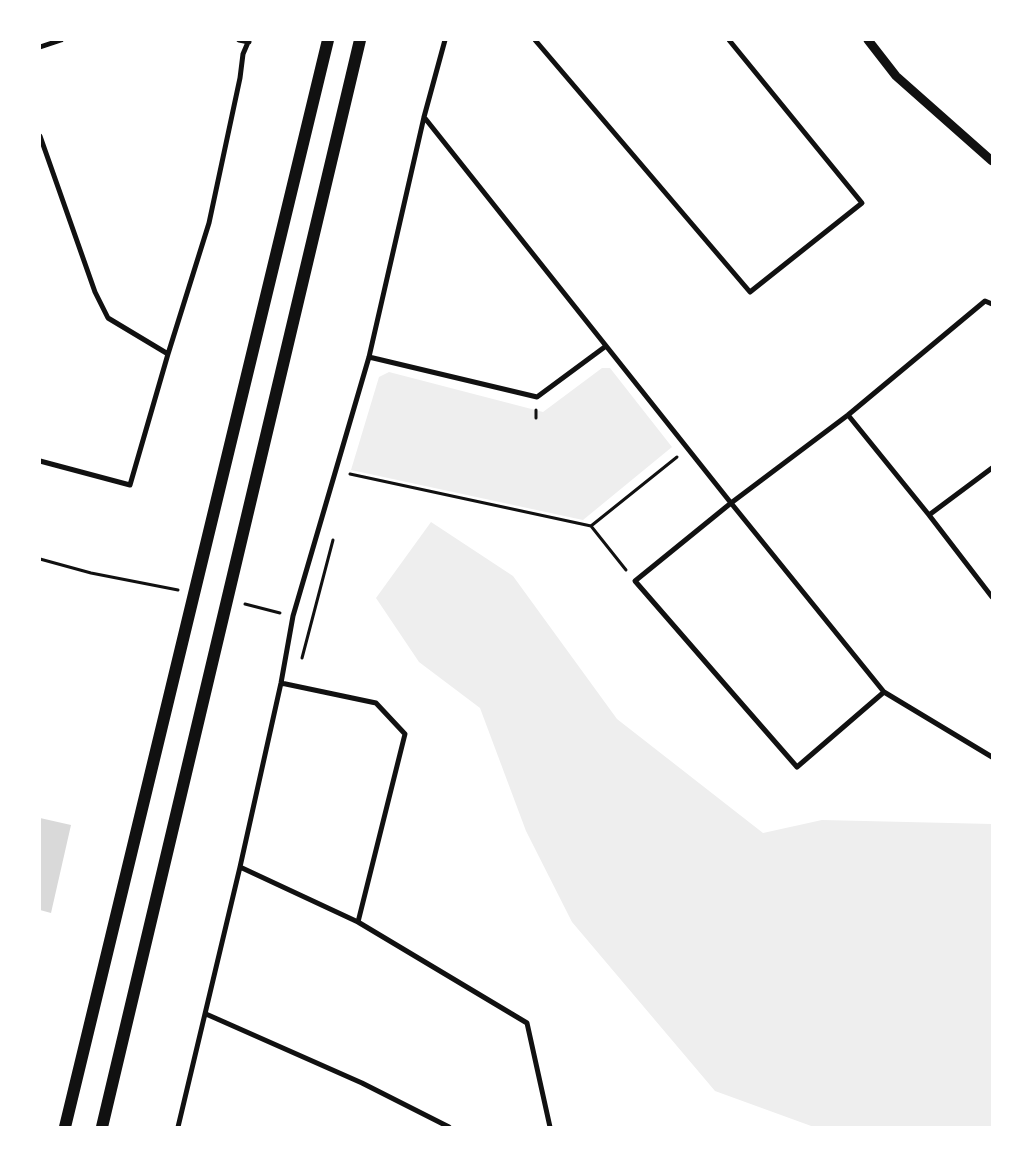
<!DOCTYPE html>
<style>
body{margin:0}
#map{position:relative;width:1032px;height:1167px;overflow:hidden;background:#fff;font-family:Cabin,sans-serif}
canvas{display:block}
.frame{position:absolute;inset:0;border:41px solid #fff;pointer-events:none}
</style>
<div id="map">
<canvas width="1032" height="1167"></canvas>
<div class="frame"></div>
</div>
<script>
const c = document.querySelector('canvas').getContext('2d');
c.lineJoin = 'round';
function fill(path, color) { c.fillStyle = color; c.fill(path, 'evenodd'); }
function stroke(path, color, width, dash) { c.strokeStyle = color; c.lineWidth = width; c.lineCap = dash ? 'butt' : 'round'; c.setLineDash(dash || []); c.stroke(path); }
const green = new Path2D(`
 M 602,368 L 610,368 L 672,447 L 583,520 L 351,470 L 379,377 L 389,372 L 543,412 Z
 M 431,522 L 513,576 L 617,719 L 763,833 L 822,820 L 992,824 L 992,1127 L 814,1127 L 715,1091 L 572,922 L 526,831 L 480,708 L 419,662 L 376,598 Z`);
const water = new Path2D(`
 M 40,818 L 71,825 L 51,913 L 40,910 Z`);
const path = new Path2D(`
 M 536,418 L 536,410
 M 350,474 L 591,526
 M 40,559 L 91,573 L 178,590
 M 626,570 L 591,526 L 677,457
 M 245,604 L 280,613
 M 302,658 L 333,540`);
const minor = new Path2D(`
 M 239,40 L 249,42
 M 535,40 L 750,292 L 862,203 L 729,40
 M 40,47 L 61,40
 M 424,117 L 731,503 L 884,692 L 992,757
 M 40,136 L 95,292 L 108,318 L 168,354
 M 369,357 L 537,397 L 606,346
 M 848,415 L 929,515 L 992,597
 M 40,461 L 130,485 L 168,354 L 209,223 L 240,78 L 243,54 L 249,40
 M 929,515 L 992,468
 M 281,683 L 376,703 L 405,734 L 358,922
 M 884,692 L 797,767 L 735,696 L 635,581 L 731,503 L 848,415 L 985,301 L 992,304
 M 240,867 L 358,922 L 527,1023 L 550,1127
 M 206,1014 L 362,1083 L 449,1127
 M 178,1127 L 240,867 L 281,683 L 293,616 L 369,357 L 424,117 L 445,40`);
const tertiary = new Path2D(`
 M 868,40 L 896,76 L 992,161`);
const primary = new Path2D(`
 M 65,1127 L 328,40
 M 102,1127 L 360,40`);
fill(green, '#eee');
fill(water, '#d9d9d9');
stroke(path, '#111', 3);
stroke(minor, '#111', 5);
stroke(tertiary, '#111', 9);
stroke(primary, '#111', 12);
</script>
